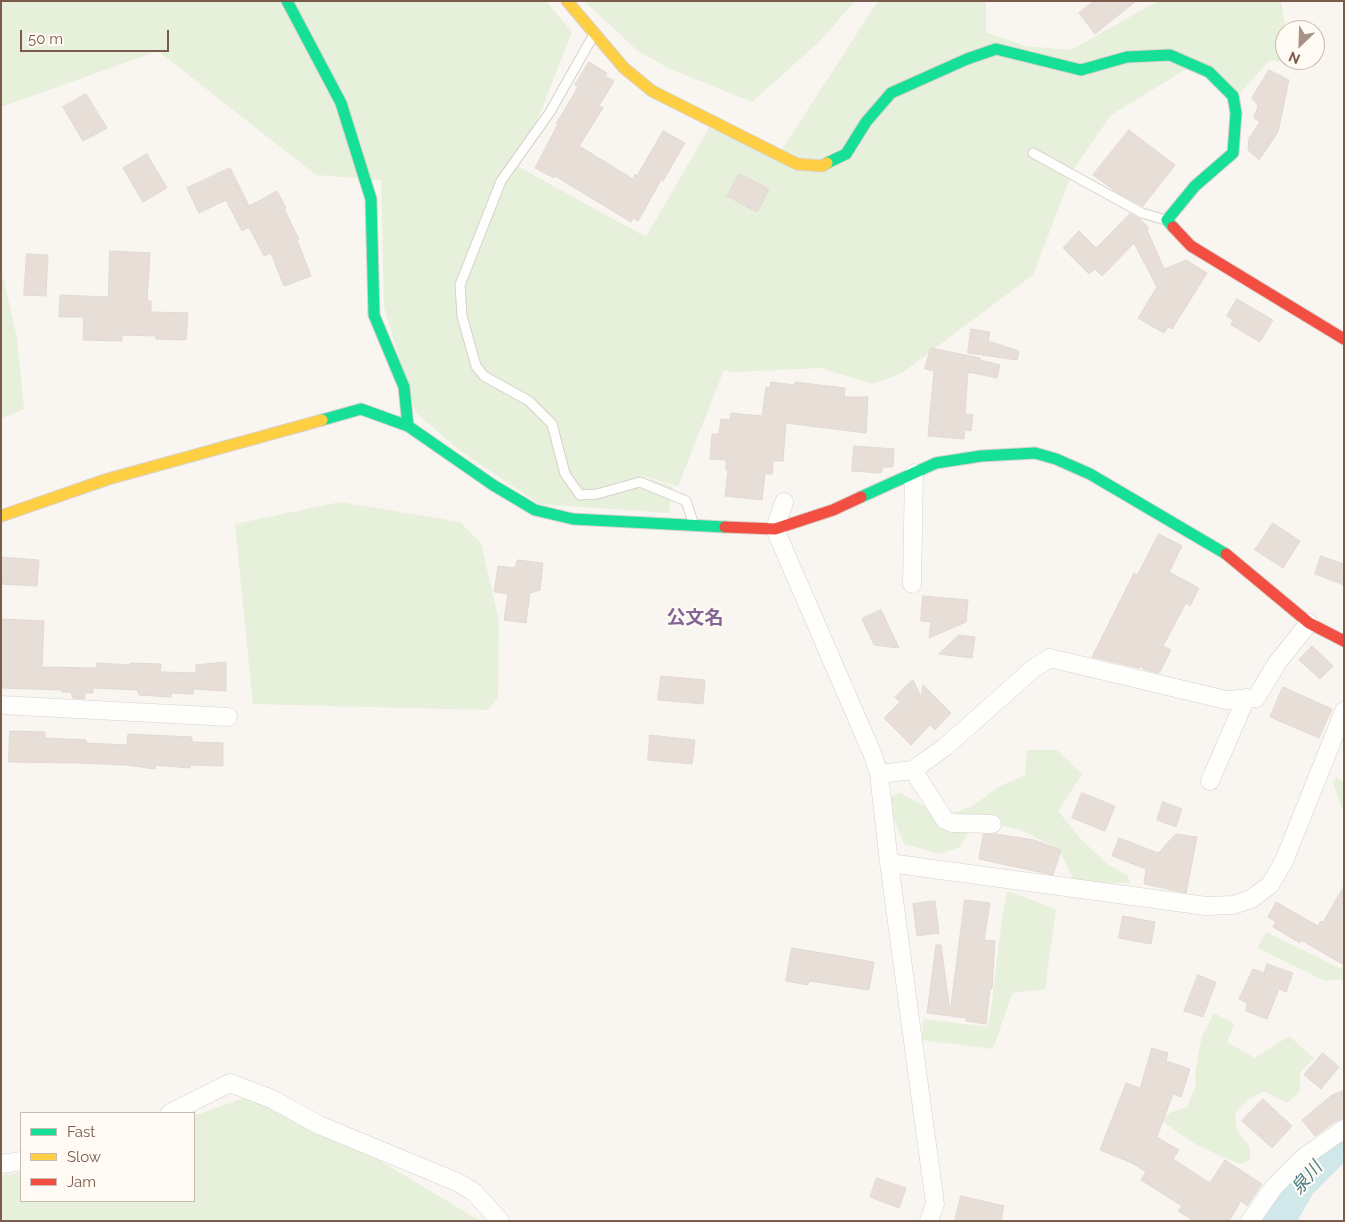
<!DOCTYPE html>
<meta charset="utf-8">
<style>
body{margin:0}
#map{position:relative;width:1345px;height:1222px;overflow:hidden;background:#f9f5f0;font-family:Raleway,sans-serif}
canvas{display:block}
.frame{position:absolute;inset:0;border:2px solid #7a5c4d;pointer-events:none}
.legend{position:absolute;left:20px;top:1112px;width:175px;height:90px;box-sizing:border-box;background:#fffaf3;border:1px solid #cabbb1;margin:0;padding:6px 9px;list-style:none;font-size:15px;color:#7a5c4d}
.legend li{display:flex;align-items:center;gap:10px;height:25px}
.legend b{width:25px;border:1px solid #cabbb1}
.north{position:absolute;left:1275px;top:20px;width:50px;height:50px;box-sizing:border-box;background:#fffaf3;border:1px solid #cabbb1;border-radius:50%;rotate:204deg;font-size:14px;font-weight:700;line-height:20px;text-align:center;color:#7a5c4d}
.north::after{content:'';display:block;margin:auto;width:18px;height:22px;background:#a69286;clip-path:polygon(50% 0,100% 100%,50% 72%,0 100%)}
.scale{position:absolute;left:20px;top:30px;width:149px;height:22px;box-sizing:border-box;border:2px solid #7a5c4d;border-top:0;padding-left:6px;font-size:15px;line-height:18px;white-space:nowrap;color:#7a5c4d;-webkit-text-stroke:4px #fffaf3;paint-order:stroke}
</style>
<div id="map">
<canvas width="1345" height="1222"></canvas>
<div class="frame"></div>
<ul class="legend">
<li><b style="height:6px;background:#16e098"></b>Fast</li>
<li><b style="height:6px;background:#ffcf43"></b>Slow</li>
<li><b style="height:6px;background:#f24e42"></b>Jam</li>
</ul>
<div class="north">N</div>
<div class="scale">50 m</div>
</div>
<script>
const c = document.querySelector('canvas').getContext('2d');
c.lineJoin = 'round';
function fill(path, color) { c.fillStyle = color; c.fill(path, 'evenodd'); }
function stroke(path, color, width, dash) { c.strokeStyle = color; c.lineWidth = width; c.lineCap = dash ? 'butt' : 'round'; c.setLineDash(dash || []); c.stroke(path); }
function label(font, color, halo, rows, align = 'center') {
  c.font = font + ' Raleway,"Noto Sans JP",sans-serif'; c.lineWidth = 4.5; c.setLineDash([]); c.textBaseline = 'middle'; c.strokeStyle = halo; c.fillStyle = color; for (const [text, x, y, turn = 0] of rows) {
    c.save(); c.translate(x, y); c.rotate((+turn || 0) * Math.PI / 180); c.textAlign = isNaN(turn) ? turn : align; if (halo) c.strokeText(text, 0, 0); c.fillText(text, 0, 0); c.restore();
  }
}
const green = new Path2D(`
 M 1,1 L 546,1 L 572,32 L 519,167 L 646,237 L 709,128 L 779,154 L 878,1 L 986,1 L 986,32 L 1025,46 L 1071,50 L 1158,1 L 1281,1 L 1286,30 L 1285,60 L 1291,60 L 1292,64 L 1270,60 L 1240,93 L 1193,65 L 1111,115 L 1073,170 L 1033,275 L 902,373 L 872,384 L 821,368 L 734,372 L 724,370 L 678,486 L 633,473 L 673,487 L 669,513 L 539,504 L 459,450 L 415,412 L 384,307 L 381,180 L 316,175 L 158,51 L 1,107 Z
 M 584,1 L 855,1 L 820,41 L 752,102 L 670,69 L 638,51 Z
 M 1,267 L 17,339 L 24,409 L 1,419 Z
 M 340,502 L 460,522 L 481,543 L 499,621 L 498,697 L 488,710 L 253,704 L 235,524 Z
 M 1027,750 L 1057,750 L 1082,774 L 1058,811 L 1080,838 L 1106,863 L 1128,876 L 1130,883 L 1074,883 L 1068,867 L 1058,849 L 1021,830 L 992,824 L 969,831 L 960,847 L 940,854 L 904,844 L 886,798 L 900,793 L 943,816 L 971,807 L 1000,786 L 1025,775 Z
 M 1336,777 L 1344,783 L 1344,808 L 1341,806 L 1333,782 Z
 M 1007,891 L 1056,909 L 1045,989 L 1012,993 L 993,1049 L 922,1040 L 923,1019 L 988,1027 C 996,982 998,936 1007,891 Z
 M 1266,932 L 1341,969 L 1344,964 L 1344,979 L 1325,981 L 1258,948 Z
 M 1214,1013 L 1234,1024 L 1227,1042 L 1255,1058 L 1289,1036 L 1314,1058 L 1300,1073 L 1300,1091 L 1287,1103 L 1264,1091 L 1249,1099 L 1235,1113 L 1237,1130 L 1250,1147 L 1250,1160 L 1240,1164 L 1198,1146 L 1162,1121 L 1171,1112 L 1187,1107 L 1196,1085 L 1195,1072 L 1202,1036 Z
 M 247,1097 L 364,1151 L 480,1221 L 1,1221 L 1,1175 L 21,1172 L 21,1201 L 194,1201 L 194,1116 Z`);
const river = new Path2D(`
 M 1277,1221 L 1299,1183 L 1335,1147 L 1344,1143`);
const building = new Path2D(`
 M 1094,1 L 1136,1 L 1095,34 L 1079,13 Z
 M 589,62 L 607,73 L 605,76 L 614,81 L 599,106 L 603,108 L 579,146 L 633,179 L 635,174 L 637,176 L 663,131 L 685,143 L 663,181 L 661,180 L 638,221 L 633,218 L 631,222 L 555,176 L 554,178 L 535,168 L 558,124 L 556,124 L 578,87 L 575,85 Z
 M 1269,70 L 1289,80 L 1278,132 L 1259,160 L 1248,150 L 1249,138 L 1260,122 L 1254,118 L 1258,106 L 1252,98 Z
 M 86,94 L 107,128 L 83,141 L 63,107 Z
 M 1129,130 L 1175,165 L 1143,206 L 1118,193 L 1093,175 Z
 M 147,154 L 167,188 L 143,202 L 123,168 Z
 M 230,168 L 249,206 L 277,191 L 286,208 L 284,209 L 299,239 L 297,240 L 311,276 L 284,286 L 271,253 L 264,256 L 249,227 L 242,231 L 226,200 L 199,213 L 187,188 Z
 M 739,174 L 769,189 L 757,212 L 727,196 Z
 M 1130,214 L 1140,219 L 1149,228 L 1147,230 L 1164,269 L 1186,260 L 1207,273 L 1172,329 L 1168,327 L 1164,333 L 1138,318 L 1157,287 L 1134,243 L 1102,276 L 1095,269 L 1089,274 L 1063,248 L 1079,231 L 1096,248 Z
 M 110,251 L 150,253 L 147,301 L 151,301 L 151,312 L 188,313 L 186,340 L 156,339 L 156,336 L 122,335 L 122,341 L 83,340 L 84,317 L 59,317 L 60,295 L 108,297 Z
 M 27,254 L 48,255 L 46,296 L 24,295 Z
 M 1237,299 L 1273,320 L 1260,342 L 1231,325 L 1233,320 L 1227,316 Z
 M 971,329 L 990,332 L 988,341 L 1019,351 L 1017,360 L 968,353 Z
 M 931,348 L 980,358 L 980,360 L 1000,365 L 997,378 L 968,372 L 965,414 L 973,415 L 971,431 L 965,430 L 964,439 L 928,436 L 934,371 L 925,369 Z
 M 771,382 L 794,385 L 795,382 L 845,388 L 844,397 L 868,397 L 866,433 L 786,423 L 783,461 L 773,461 L 772,474 L 765,474 L 762,500 L 725,496 L 728,470 L 726,470 L 726,460 L 710,459 L 712,434 L 719,434 L 721,419 L 730,420 L 731,413 L 762,416 L 766,387 L 770,388 Z
 M 854,446 L 894,449 L 893,467 L 882,467 L 882,472 L 879,473 L 852,471 Z
 M 1273,523 L 1300,541 L 1283,568 L 1255,550 Z
 M 1159,534 L 1182,546 L 1169,572 L 1199,588 L 1190,606 L 1186,603 L 1163,646 L 1171,650 L 1159,673 L 1145,670 L 1140,666 L 1139,668 L 1092,657 L 1134,573 L 1137,575 Z
 M 1321,556 L 1344,564 L 1344,585 L 1315,574 Z
 M 1,557 L 39,560 L 37,586 L 1,584 Z
 M 518,560 L 543,563 L 540,590 L 530,593 L 526,623 L 504,620 L 508,594 L 494,592 L 498,566 L 514,568 Z
 M 923,596 L 968,600 L 966,622 L 929,638 L 931,622 L 921,621 Z
 M 881,610 L 899,648 L 874,645 L 862,619 Z
 M 1,619 L 44,621 L 42,667 L 97,668 L 97,663 L 130,665 L 130,663 L 161,664 L 160,672 L 196,673 L 196,665 L 226,662 L 226,691 L 193,689 L 193,694 L 171,693 L 171,697 L 139,695 L 137,690 L 93,688 L 93,693 L 85,693 L 85,699 L 73,698 L 71,692 L 62,692 L 62,690 L 1,688 Z
 M 959,635 L 975,637 L 972,658 L 939,654 Z
 M 1312,646 L 1333,666 L 1320,679 L 1299,660 Z
 M 661,676 L 705,680 L 703,704 L 658,700 Z
 M 913,680 L 921,697 L 923,685 L 951,713 L 935,730 L 930,725 L 911,745 L 884,718 L 900,702 L 895,697 Z
 M 1283,687 L 1332,709 L 1319,738 L 1270,717 Z
 M 10,731 L 45,732 L 45,738 L 86,740 L 86,743 L 127,745 L 128,734 L 192,737 L 192,742 L 223,743 L 223,766 L 190,765 L 190,768 L 156,765 L 155,769 L 126,765 L 80,763 L 9,762 Z
 M 650,735 L 695,740 L 692,764 L 648,760 Z
 M 1082,793 L 1115,806 L 1105,831 L 1072,818 Z
 M 1163,802 L 1182,809 L 1176,827 L 1157,820 Z
 M 984,834 L 996,834 L 1034,840 L 1061,850 L 1053,875 L 979,859 Z
 M 1176,834 L 1197,837 L 1186,893 L 1144,884 L 1146,869 L 1112,856 L 1119,838 L 1158,853 Z
 M 1344,886 L 1344,965 L 1301,940 L 1300,943 L 1273,927 L 1276,922 L 1268,917 L 1276,902 L 1318,926 L 1321,921 L 1323,922 Z
 M 965,900 L 990,903 L 984,940 L 995,941 L 992,989 L 990,989 L 986,1024 L 966,1021 L 966,1018 L 927,1013 L 936,945 L 941,945 L 950,1012 Z
 M 935,901 L 939,933 L 917,936 L 913,904 Z
 M 1123,916 L 1155,922 L 1151,944 L 1119,938 Z
 M 792,948 L 874,962 L 869,990 L 809,981 L 808,985 L 786,981 Z
 M 1267,964 L 1293,973 L 1286,992 L 1279,989 L 1267,1019 L 1246,1011 L 1247,1003 L 1239,999 L 1253,969 L 1264,973 Z
 M 1198,975 L 1216,982 L 1203,1017 L 1184,1011 Z
 M 1152,1048 L 1168,1053 L 1166,1061 L 1190,1069 L 1181,1097 L 1173,1094 L 1157,1137 L 1179,1150 L 1173,1159 L 1210,1183 L 1225,1160 L 1262,1184 L 1247,1206 L 1241,1201 L 1229,1221 L 1194,1221 L 1178,1211 L 1182,1206 L 1141,1180 L 1146,1172 L 1132,1163 L 1100,1150 L 1126,1083 L 1140,1088 Z
 M 1323,1053 L 1339,1067 L 1321,1089 L 1304,1075 Z
 M 1344,1091 L 1344,1118 L 1336,1121 L 1315,1136 L 1302,1120 L 1332,1095 Z
 M 1263,1099 L 1292,1126 L 1272,1148 L 1242,1121 Z
 M 877,1178 L 906,1188 L 899,1208 L 870,1197 Z
 M 961,1196 L 1004,1206 L 1001,1221 L 955,1221 Z`);
const lane = new Path2D(`
 M 593,36 L 550,112 L 501,181 L 460,285 L 462,316 L 476,366 L 484,376 L 529,401 L 552,424 L 565,474 L 580,495 L 597,494 L 640,482 L 686,501 L 693,522
 M 1033,153 L 1142,213 L 1166,220`);
const street = new Path2D(`
 M 784,502 L 775,529 L 872,753 L 879,774 L 889,863 L 935,1204 L 929,1221
 M 912,584 L 914,473
 M 1,705 L 228,717
 M 913,770 L 945,820 L 953,823 L 992,824
 M 879,774 L 913,770 L 945,747 L 1034,668 L 1050,658 L 1226,700 L 1256,698 L 1277,663 L 1309,623
 M 1210,781 L 1246,698
 M 889,863 L 1206,906 L 1233,905 L 1251,899 L 1270,885 L 1284,861 L 1344,711
 M 170,1113 L 230,1083 L 272,1099 L 319,1125 L 457,1182 L 474,1192 L 500,1221
 M 1,1164 L 21,1161
 M 1250,1221 L 1274,1187 L 1304,1157 L 1344,1129`);
const fast = new Path2D(`
 M 287,1 L 341,103 L 371,199 L 374,315 L 404,387 L 408,426
 M 827,163 L 846,154 L 866,122 L 891,93 L 967,59 L 996,49 L 1081,70 L 1127,57 L 1170,55 L 1209,72 L 1233,96 L 1236,113 L 1233,153 L 1195,186 L 1167,220 L 1173,227
 M 322,420 L 361,409 L 408,426 L 493,485 L 535,510 L 573,519 L 725,527
 M 861,497 L 936,463 L 981,456 L 1035,453 L 1056,459 L 1090,474 L 1226,554`);
const slow = new Path2D(`
 M 567,1 L 624,68 L 652,91 L 797,164 L 822,166 L 827,163
 M 1,516 L 108,479 L 322,420`);
const jam = new Path2D(`
 M 1173,227 L 1191,246 L 1344,339
 M 725,527 L 775,529 L 833,510 L 861,497
 M 1226,554 L 1309,623 L 1344,641`);
const waterNames = [
 ["泉川",1307,1178,-50]
];
const quarterNames = [
 ["公文名",695,618]
];
fill(green, '#e7f0db');
stroke(river, '#d0e8ea', 35);
fill(building, '#e6ded7');
stroke(building, '#e2d8d2', 1);
stroke(lane, '#d7d1cb', 11);
stroke(street, '#d7d1cb', 19);
stroke(fast, '#d9d2cb', 13);
stroke(slow, '#d9d2cb', 13);
stroke(jam, '#d9d2cb', 13);
stroke(lane, '#fefefd', 9);
stroke(street, '#fefefd', 18);
stroke(fast, '#16e098', 11);
stroke(slow, '#ffcf43', 11);
stroke(jam, '#f24e42', 11);
label('italic 18px', '#437c86', '#fffaf3', waterNames);
label('bold 19px', '#846695', '#fffaf3', quarterNames);
</script>
